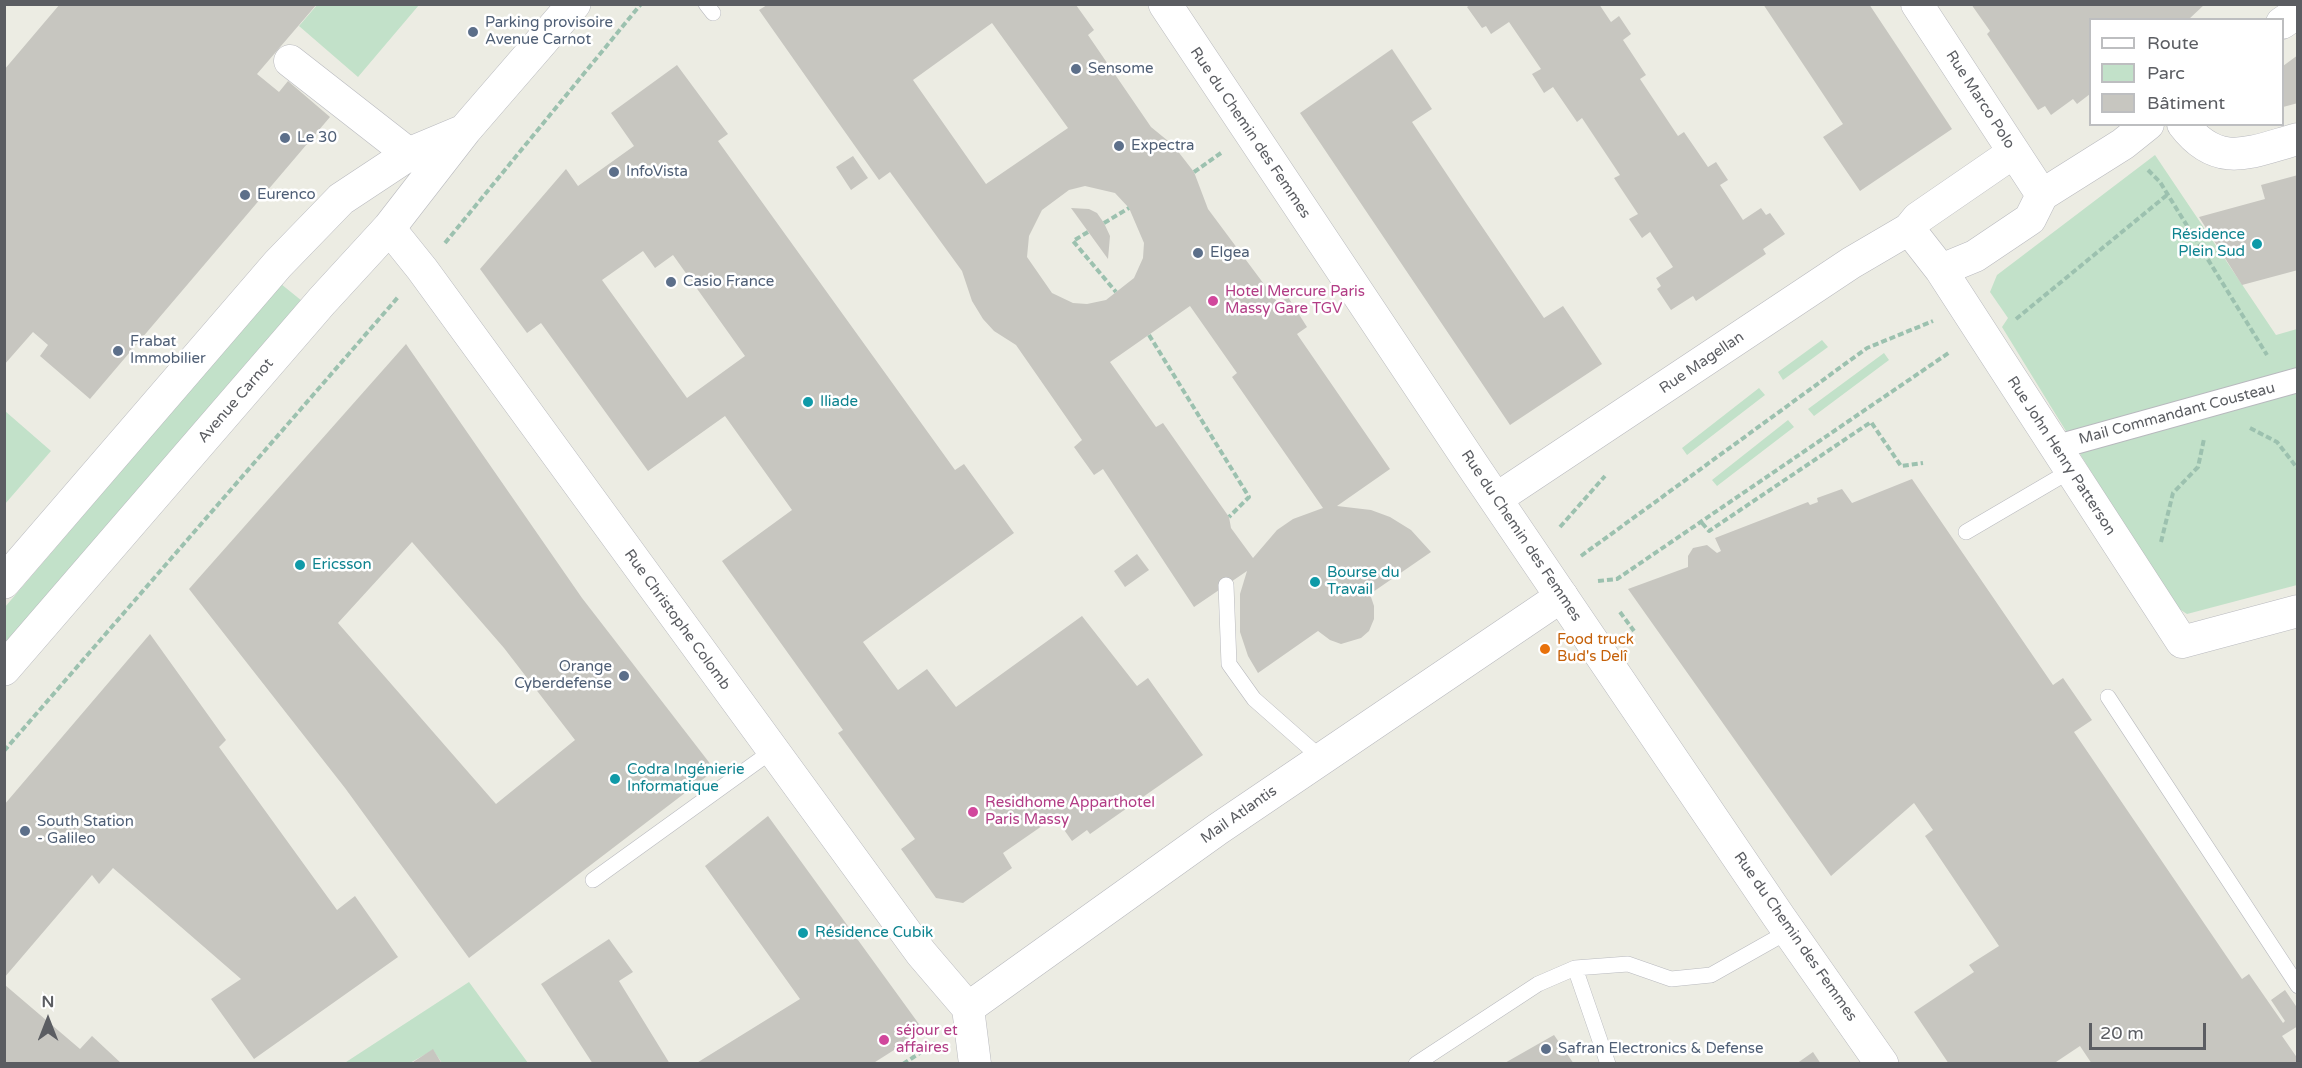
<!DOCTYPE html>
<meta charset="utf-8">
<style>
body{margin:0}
#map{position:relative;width:2302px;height:1068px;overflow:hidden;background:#ecece3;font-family:"Varela Round",sans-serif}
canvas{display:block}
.frame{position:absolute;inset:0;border:6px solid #5b5d62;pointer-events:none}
.legend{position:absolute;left:2089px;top:18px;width:195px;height:108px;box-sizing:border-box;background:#fff;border:2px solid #bdbec0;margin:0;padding:8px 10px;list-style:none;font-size:18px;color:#5b5d62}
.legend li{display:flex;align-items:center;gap:12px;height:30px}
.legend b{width:30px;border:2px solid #bdbec0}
.north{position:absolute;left:18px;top:990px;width:60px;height:60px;-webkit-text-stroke:4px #fff;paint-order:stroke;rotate:0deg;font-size:16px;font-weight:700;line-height:24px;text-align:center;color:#5b5d62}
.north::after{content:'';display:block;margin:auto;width:21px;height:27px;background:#5b5d62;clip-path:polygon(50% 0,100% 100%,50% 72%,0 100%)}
.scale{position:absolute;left:2089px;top:1023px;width:117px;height:27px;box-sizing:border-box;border:3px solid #5b5d62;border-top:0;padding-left:8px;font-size:18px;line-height:21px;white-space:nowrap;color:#5b5d62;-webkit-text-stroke:4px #fff;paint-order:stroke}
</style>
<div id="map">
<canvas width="2302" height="1068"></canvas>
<div class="frame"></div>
<ul class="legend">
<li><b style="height:8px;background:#fff"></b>Route</li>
<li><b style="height:16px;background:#c2e1c9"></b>Parc</li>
<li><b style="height:16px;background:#c7c6c0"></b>Bâtiment</li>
</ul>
<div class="north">N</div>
<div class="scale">20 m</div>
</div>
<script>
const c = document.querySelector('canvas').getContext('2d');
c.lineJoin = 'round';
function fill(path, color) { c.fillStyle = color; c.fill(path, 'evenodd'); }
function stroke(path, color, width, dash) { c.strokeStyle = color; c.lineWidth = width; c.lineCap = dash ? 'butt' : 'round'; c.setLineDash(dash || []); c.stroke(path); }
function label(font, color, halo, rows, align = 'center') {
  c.font = font + ' "Varela Round",sans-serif'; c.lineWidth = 5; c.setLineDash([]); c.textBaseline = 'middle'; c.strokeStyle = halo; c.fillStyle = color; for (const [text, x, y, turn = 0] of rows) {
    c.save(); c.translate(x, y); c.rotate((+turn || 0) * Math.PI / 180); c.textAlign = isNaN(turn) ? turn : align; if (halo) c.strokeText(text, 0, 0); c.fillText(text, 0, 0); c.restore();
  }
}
const green = new Path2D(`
 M 317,5 L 317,4 L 419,5 L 358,77 L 299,26 Z
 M 2155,155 L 2276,335 L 2297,329 L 2297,585 L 2187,614 L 2173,605 L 2002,327 L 2008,318 L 1990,292 L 1997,275 Z
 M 281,284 L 302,301 L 5,646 L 5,607 Z
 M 1822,340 L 1828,347 L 1783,380 L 1778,372 Z
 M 1884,353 L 1889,360 L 1814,416 L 1808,409 Z
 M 1759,388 L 1765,395 L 1687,455 L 1682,448 Z
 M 5,411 L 51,451 L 5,504 Z
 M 1788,420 L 1794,427 L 1717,486 L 1712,480 Z
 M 469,982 L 528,1063 L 442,1063 L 433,1050 L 410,1063 L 343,1064 Z`);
const building = new Path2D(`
 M 60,4 L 317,4 L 257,74 L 279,92 L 288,81 L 330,117 L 90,399 L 40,356 L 48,345 L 33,332 L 4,365 L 4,70 Z
 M 1471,4 L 1599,4 L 1611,22 L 1619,16 L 1631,34 L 1623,40 L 1646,75 L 1640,79 L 1678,136 L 1684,132 L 1708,167 L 1716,162 L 1728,180 L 1720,185 L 1743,220 L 1761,208 L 1766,215 L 1770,213 L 1785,234 L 1763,249 L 1766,254 L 1696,301 L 1693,296 L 1671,310 L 1657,289 L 1661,286 L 1656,278 L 1673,267 L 1650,232 L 1642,238 L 1629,219 L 1638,214 L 1614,178 L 1620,175 L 1582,118 L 1577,122 L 1553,87 L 1544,93 L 1532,74 L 1541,69 L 1509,22 L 1491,34 L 1486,26 L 1482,28 L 1467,7 Z
 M 1763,4 L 1869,4 L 1952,129 L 1860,191 L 1823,137 L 1843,124 Z
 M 1971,4 L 2205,4 L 2188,20 L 2090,20 L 2090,94 L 2077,104 L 2073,99 L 2051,115 L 2045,106 L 2038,110 L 1987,34 L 1990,31 Z
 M 767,5 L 1076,5 L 1094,30 L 1088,35 L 1151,127 L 1173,145 L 1194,172 L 1208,209 L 1278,303 L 1288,297 L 1307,327 L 1297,334 L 1390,469 L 1337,506 L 1371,510 L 1390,517 L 1411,530 L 1431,552 L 1370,594 L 1374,606 L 1374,619 L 1369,631 L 1361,638 L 1341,644 L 1330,640 L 1318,631 L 1258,673 L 1248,656 L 1240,632 L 1240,594 L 1247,571 L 1194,607 L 1103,469 L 1094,475 L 1074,447 L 1082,440 L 1016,345 L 994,331 L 983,319 L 972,301 L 962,271 L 890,172 L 879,180 L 828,108 L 759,10 ZM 992,23 L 1068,128 L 986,184 L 913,80 ZM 1085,186 L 1115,193 L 1129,208 L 1144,243 L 1143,258 L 1134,278 L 1106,300 L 1087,304 L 1073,303 L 1052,293 L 1027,257 L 1029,236 L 1042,210 L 1069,190 ZM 1190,306 L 1237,373 L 1232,377 L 1323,508 L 1293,519 L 1277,530 L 1253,558 L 1231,528 L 1229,517 L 1163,423 L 1156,427 L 1110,362 Z
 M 1392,49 L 1432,109 L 1412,122 L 1466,203 L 1544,318 L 1563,306 L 1602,364 L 1510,425 L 1300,113 Z
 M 2298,55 L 2298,103 L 2283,107 L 2283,66 Z
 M 677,65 L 728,134 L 718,141 L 955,470 L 964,464 L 1014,533 L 863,642 L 898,690 L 927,669 L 956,707 L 1082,616 L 1137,686 L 1148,678 L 1203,755 L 1090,834 L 1087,830 L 1072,841 L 1055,817 L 1003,853 L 1012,868 L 963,903 L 936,898 L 901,849 L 915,839 L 838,733 L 843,730 L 722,561 L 792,510 L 725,416 L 648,471 L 541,323 L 527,333 L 480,269 L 566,169 L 578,186 L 634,146 L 611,113 ZM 643,251 L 655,268 L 673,255 L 745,356 L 687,398 L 602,280 Z
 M 853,156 L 868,178 L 851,190 L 836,167 Z
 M 2298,175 L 2298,270 L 2242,285 L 2199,217 L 2265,199 L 2261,185 Z
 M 1071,208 L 1089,209 L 1097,213 L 1104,223 L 1110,236 L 1108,259 Z
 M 406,344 L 582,598 L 715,770 L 469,958 L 345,788 L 189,589 ZM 412,542 L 504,648 L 575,740 L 496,804 L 338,623 Z
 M 1912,479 L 2053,685 L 2063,678 L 2092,720 L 2074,732 L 2242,979 L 2249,974 L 2283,1023 L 2285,1021 L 2271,1000 L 2285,990 L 2298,1009 L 2298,1026 L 2282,1036 L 2298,1059 L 2298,1064 L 2092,1064 L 2080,1046 L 2053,1064 L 1949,1064 L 1914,1012 L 1974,972 L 1969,965 L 1999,946 L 1925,836 L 1933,830 L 1914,803 L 1831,876 L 1628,589 L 1688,567 L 1688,556 L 1693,548 L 1707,545 L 1717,553 L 1721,551 L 1715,538 L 1808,502 L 1810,505 L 1818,502 L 1817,498 L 1842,489 L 1852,503 Z
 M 1137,554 L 1149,570 L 1125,587 L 1114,571 Z
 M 150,634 L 226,740 L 219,747 L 337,910 L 355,896 L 398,957 L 254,1059 L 211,999 L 241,979 L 113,868 L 99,884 L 92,875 L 4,978 L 4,805 Z
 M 768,816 L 924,1031 L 872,1064 L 695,1064 L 800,999 L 705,866 Z
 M 609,939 L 633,972 L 619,981 L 670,1064 L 593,1064 L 541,984 Z
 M 5,985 L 80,1049 L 92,1036 L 122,1064 L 5,1064 Z
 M 1554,1035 L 1574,1064 L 1503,1064 Z
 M 433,1049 L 442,1064 L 410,1064 Z
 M 1813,1052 L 1821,1064 L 1796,1064 Z`);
const path = new Path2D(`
 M 2148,170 L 2160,182 L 2267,355
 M 1194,172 L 1221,153
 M 1104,223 L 1129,208
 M 1088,232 L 1073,241 L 1116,292
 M 445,243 L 641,4
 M 2016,319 L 2167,195
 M 1149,335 L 1249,497 L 1229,517
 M 2250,428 L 2277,442 L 2298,469
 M 1702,523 L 1709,531 L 1871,422 L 1901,466 L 1923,463
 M 1560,527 L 1605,476
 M 2161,542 L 2173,493 L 2198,467 L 2204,439
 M 1581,556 L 1867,348 L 1933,321
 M 1598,581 L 1617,579 L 1950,352
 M 1620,612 L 1634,631
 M 4,751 L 399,296
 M 903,1064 L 935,1043`);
const service = new Path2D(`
 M 706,4 L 713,13
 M 1966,532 L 2070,471
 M 1226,585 L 1229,664 L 1254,699 L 1321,758
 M 2108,697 L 2298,986
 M 593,880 L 772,751
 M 1575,968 L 1608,1064
 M 1416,1064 L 1538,984 L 1575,968 L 1628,964 L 1671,979 L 1711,975 L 1789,931`);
const pedestrian = new Path2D(`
 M 2057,447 L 2298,380`);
const minor = new Path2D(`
 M 1917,4 L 2042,195
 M 2282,23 L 2298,12
 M 290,61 L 409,154
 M 2183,124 C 2218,170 2250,152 2298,139
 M 389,228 L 422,269 L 921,953 L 968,1008
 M 1909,229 L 1941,270 L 1975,256 L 2030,219 L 2042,195 L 2123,144 L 2148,124
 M 1941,270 L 2182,642 L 2298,611
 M 1496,499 L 1851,263 L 1909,229 L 1918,218 L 2014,152
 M 968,1008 L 1218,829 L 1562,596
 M 968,1008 L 975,1064`);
const tertiary = new Path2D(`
 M 1165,4 L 1473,466 L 1779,917 L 1882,1064
 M 4,582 L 278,264 L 341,199 L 409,154 L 464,131
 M 4,669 L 322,301 L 389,228 L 465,130 L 574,4`);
const markers = [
 [473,32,6,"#5c6f8a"],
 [1076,69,6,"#5c6f8a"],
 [285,138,6,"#5c6f8a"],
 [1119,146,6,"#5c6f8a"],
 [614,172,6,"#5c6f8a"],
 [245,195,6,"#5c6f8a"],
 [2257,244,6,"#0f9aa8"],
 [1198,253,6,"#5c6f8a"],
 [671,282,6,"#5c6f8a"],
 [1213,301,6,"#d1479c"],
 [118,351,6,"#5c6f8a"],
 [808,402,6,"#0f9aa8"],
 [300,565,6,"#0f9aa8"],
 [1315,582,6,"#0f9aa8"],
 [1545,649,6,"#e8710a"],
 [624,676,6,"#5c6f8a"],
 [615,779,6,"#0f9aa8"],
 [973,812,6,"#d1479c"],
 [25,831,6,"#5c6f8a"],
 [803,933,6,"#0f9aa8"],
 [884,1040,6,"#d1479c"],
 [1546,1049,6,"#5c6f8a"]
];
const serviceNames = [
 ["Parking provisoire",485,23],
 ["Avenue Carnot",485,40],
 ["Sensome",1088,69],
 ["Le 30",297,138],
 ["Expectra",1131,146],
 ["InfoVista",626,172],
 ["Eurenco",257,195],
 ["Elgea",1210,253],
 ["Casio France",683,282],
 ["Frabat",130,342],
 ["Immobilier",130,359],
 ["Orange",612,667,"right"],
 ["Cyberdefense",612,684,"right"],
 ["South Station",37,822],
 ["- Galileo",37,839],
 ["Safran Electronics & Defense",1558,1049]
];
const streetNames = [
 ["Rue Marco Polo",1980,100,57],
 ["Rue du Chemin des Femmes",1250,133,56],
 ["Rue Magellan",1702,363,-34],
 ["Avenue Carnot",236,401,-49],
 ["Mail Commandant Cousteau",2177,414,-15],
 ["Rue John Henry Patterson",2061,456,57],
 ["Rue du Chemin des Femmes",1521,536,56],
 ["Rue Christophe Colomb",677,620,54],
 ["Mail Atlantis",1239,815,-35],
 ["Rue du Chemin des Femmes",1795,937,55]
];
const cultureNames = [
 ["Résidence",2245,235,"right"],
 ["Plein Sud",2245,252,"right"],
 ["Iliade",820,402],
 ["Ericsson",312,565],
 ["Bourse du",1327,573],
 ["Travail",1327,590],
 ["Codra Ingénierie",627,770],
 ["Informatique",627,787],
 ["Résidence Cubik",815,933]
];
const hotelNames = [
 ["Hotel Mercure Paris",1225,292],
 ["Massy Gare TGV",1225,309],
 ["Residhome Apparthotel",985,803],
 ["Paris Massy",985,820],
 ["séjour et",896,1031],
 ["affaires",896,1048]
];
const foodNames = [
 ["Food truck",1557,640],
 ["Bud's Delî",1557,657]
];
fill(green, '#c2e1c9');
fill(building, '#c7c6c0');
stroke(service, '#b8b9be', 16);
stroke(pedestrian, '#b8b9be', 26);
stroke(minor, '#b8b9be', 33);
stroke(tertiary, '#b8b9be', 34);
stroke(path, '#9cc1af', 4, [6, 3]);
stroke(service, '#fff', 15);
stroke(pedestrian, '#fff', 24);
stroke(minor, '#fff', 32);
stroke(tertiary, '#fff', 33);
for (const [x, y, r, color] of markers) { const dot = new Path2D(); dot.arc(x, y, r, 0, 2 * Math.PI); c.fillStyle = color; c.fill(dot); stroke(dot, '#fff', 2); }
label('15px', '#4e5e75', '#fff', serviceNames, 'left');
label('15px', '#5b5d62', '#fff', streetNames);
label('15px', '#0d838f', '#fff', cultureNames, 'left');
label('15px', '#b23c85', '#fff', hotelNames, 'left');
label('15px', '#c56008', '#fff', foodNames, 'left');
</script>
